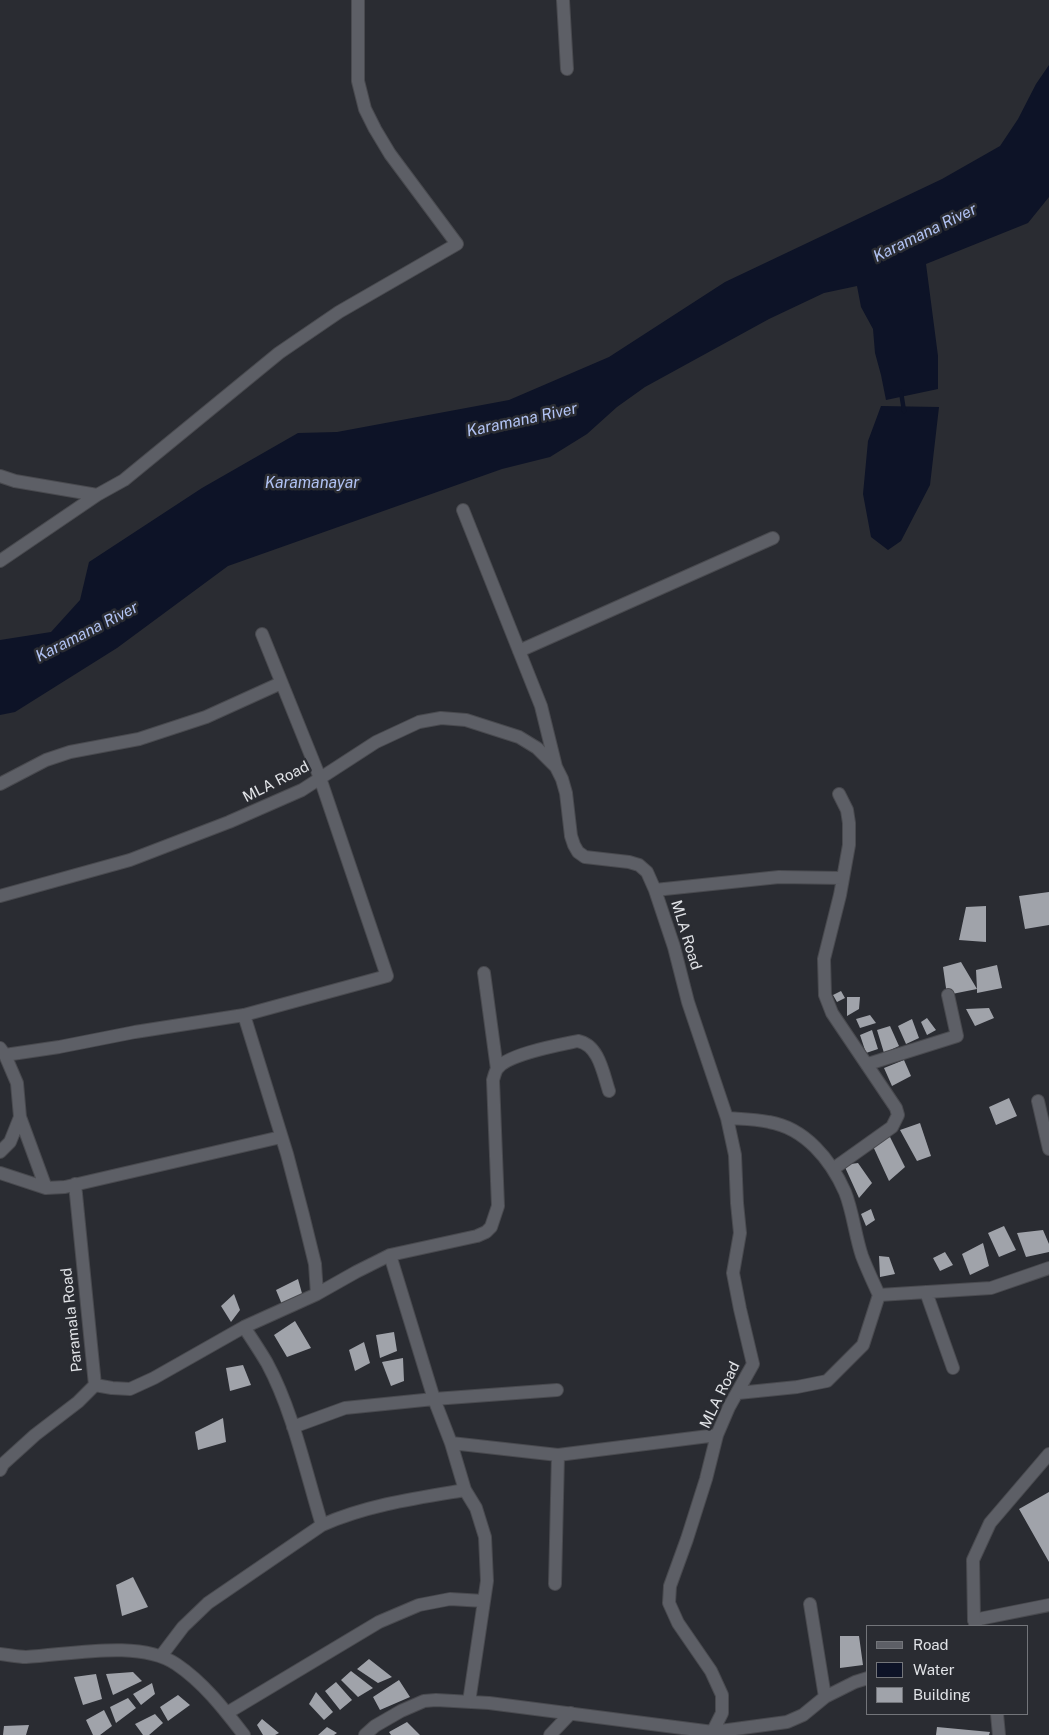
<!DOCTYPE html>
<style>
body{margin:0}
#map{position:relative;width:1049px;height:1735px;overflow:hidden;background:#2a2c32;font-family:"Public Sans",sans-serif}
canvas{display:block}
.legend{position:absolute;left:866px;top:1625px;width:162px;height:90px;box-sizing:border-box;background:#2a2c32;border:1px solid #73757a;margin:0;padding:6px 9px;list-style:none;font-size:15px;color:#e1e3e7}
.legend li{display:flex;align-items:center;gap:10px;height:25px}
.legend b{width:25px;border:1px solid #73757a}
</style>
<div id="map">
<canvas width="1049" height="1735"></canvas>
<ul class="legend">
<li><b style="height:6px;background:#5d5f66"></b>Road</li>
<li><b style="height:14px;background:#0d1327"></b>Water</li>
<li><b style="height:14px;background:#a0a3aa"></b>Building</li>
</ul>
</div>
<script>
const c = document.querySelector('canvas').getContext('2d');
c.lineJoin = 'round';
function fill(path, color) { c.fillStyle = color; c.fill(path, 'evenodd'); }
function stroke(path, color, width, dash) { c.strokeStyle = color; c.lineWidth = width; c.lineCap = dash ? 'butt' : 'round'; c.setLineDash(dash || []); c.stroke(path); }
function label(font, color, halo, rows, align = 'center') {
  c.font = font + ' "Public Sans",sans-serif'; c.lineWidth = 5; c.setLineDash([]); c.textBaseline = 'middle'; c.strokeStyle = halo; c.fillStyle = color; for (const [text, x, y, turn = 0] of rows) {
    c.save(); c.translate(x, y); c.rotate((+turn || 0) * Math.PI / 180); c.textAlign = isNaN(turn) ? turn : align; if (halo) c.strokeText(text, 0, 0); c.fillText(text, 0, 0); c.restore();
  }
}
const water = new Path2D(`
 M 1049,65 L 1049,197 L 1028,223 L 926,264 L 938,356 L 938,389 L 886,400 L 881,375 L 875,353 L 873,329 L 861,307 L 857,286 L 824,293 L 769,319 L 645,387 L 617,407 L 587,434 L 550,457 L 502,469 L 228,566 L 117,648 L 15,712 L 0,715 L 0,640 L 51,632 L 80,600 L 89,562 L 202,488 L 298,433 L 337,432 L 509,400 L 609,357 L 725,282 L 942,179 L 1000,146 L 1018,119 L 1036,84 Z
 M 881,406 L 939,407 L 930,485 L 901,541 L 888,550 L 871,537 L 863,494 L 868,441 Z`);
const stream = new Path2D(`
 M 901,392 L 904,411`);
const building = new Path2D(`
 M 1049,892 L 1049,925 L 1025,929 L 1019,896 Z
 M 986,906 L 986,942 L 959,940 L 966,907 Z
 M 961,962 L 977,989 L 976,970 L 997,965 L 1002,988 L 977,993 L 977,989 L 947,995 L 943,967 Z
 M 841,991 L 845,998 L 837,1002 L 833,995 Z
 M 847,997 L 860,997 L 859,1009 L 847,1016 Z
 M 989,1008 L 994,1018 L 975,1026 L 966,1009 Z
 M 870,1015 L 876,1023 L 860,1028 L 856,1019 Z
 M 927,1018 L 936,1030 L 927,1035 L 921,1022 Z
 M 912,1019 L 919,1038 L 906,1044 L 898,1026 Z
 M 890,1026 L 899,1046 L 884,1053 L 877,1030 Z
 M 872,1030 L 878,1049 L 866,1053 L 860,1035 Z
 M 904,1060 L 911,1076 L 892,1086 L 884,1068 Z
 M 1009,1098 L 1017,1116 L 996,1125 L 989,1107 Z
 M 920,1123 L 931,1156 L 917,1161 L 900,1130 Z
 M 890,1137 L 905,1167 L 889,1181 L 872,1144 Z
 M 858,1163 L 872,1183 L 859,1198 L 844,1165 Z
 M 871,1209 L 875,1220 L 866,1226 L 861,1214 Z
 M 1004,1226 L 1016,1250 L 999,1257 L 988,1233 Z
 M 1043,1230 L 1049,1244 L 1049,1252 L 1026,1257 L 1017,1233 Z
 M 983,1243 L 989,1266 L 970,1275 L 962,1254 Z
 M 945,1252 L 953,1265 L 940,1271 L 933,1258 Z
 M 879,1256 L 889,1257 L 895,1274 L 880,1277 Z
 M 298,1279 L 303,1297 L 283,1307 L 276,1290 Z
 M 234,1294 L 240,1310 L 231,1322 L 221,1306 Z
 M 295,1321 L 311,1348 L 287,1357 L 274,1335 Z
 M 394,1332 L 397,1351 L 380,1358 L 376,1335 Z
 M 364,1342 L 370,1363 L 355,1371 L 349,1350 Z
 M 403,1358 L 404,1381 L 391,1386 L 382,1362 Z
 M 243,1365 L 251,1385 L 230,1391 L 226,1368 Z
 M 223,1418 L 226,1442 L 198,1450 L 195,1432 Z
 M 1049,1492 L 1049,1562 L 1019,1509 Z
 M 133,1577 L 148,1607 L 122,1616 L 116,1585 Z
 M 840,1636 L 859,1636 L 863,1665 L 840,1668 Z
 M 369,1659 L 392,1677 L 378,1683 L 357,1669 Z
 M 351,1671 L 373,1688 L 358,1697 L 341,1680 Z
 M 133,1672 L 142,1681 L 113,1695 L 106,1674 Z
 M 96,1674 L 102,1699 L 83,1705 L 74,1677 Z
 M 399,1680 L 410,1697 L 380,1710 L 373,1697 Z
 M 336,1682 L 352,1700 L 340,1710 L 325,1691 Z
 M 152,1683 L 155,1694 L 141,1705 L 133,1694 Z
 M 316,1692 L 333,1712 L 324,1720 L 309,1704 Z
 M 178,1695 L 190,1705 L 168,1721 L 160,1707 Z
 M 128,1698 L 136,1708 L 116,1723 L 110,1707 Z
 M 104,1710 L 112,1726 L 100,1735 L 93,1735 L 86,1720 Z
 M 155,1714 L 163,1723 L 149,1735 L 143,1735 L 135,1724 Z
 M 262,1719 L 279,1733 L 275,1735 L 263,1735 L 257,1725 Z
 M 407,1722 L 420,1735 L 391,1735 L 389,1732 Z
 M 29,1725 L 26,1735 L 3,1735 L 4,1726 Z
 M 327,1727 L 337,1733 L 334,1735 L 318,1735 Z
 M 937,1727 L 990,1732 L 989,1735 L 936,1735 Z`);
const minor = new Path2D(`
 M 563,0 L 567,69
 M 0,476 L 15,481 L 97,495
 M 463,510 L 541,706 L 556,767
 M 0,561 L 97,495 L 124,480 L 279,353 L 339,312 L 457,244 L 390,154 L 375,129 L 365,109 L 358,81 L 358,0
 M 519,651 L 773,538
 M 0,784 L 46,760 L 70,752 L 139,739 L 206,717 L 281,683
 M 655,890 L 779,877 L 842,878
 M 0,896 L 130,860 L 229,822 L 302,790 L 376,742 L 419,722 L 441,718 L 466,720 L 519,737 L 537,748 L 556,767 L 562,779 L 566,793 L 571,836 L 574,845 L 578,852 L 585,857 L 629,862 L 639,865 L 647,872 L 655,890 L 674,947 L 688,1002 L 727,1118 L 735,1155 L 737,1203 L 740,1233 L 733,1273 L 740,1309 L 753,1364 L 729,1407 L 717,1435 L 706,1479 L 687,1539 L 670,1586 L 669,1603 L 678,1623 L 711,1671 L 722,1695 L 722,1713 L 711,1735
 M 484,973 L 497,1069
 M 244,1015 L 287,1154 L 303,1215 L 315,1264 L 317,1294
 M 0,1048 L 5,1055 L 17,1083 L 20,1117 L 10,1142 L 0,1152
 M 5,1055 L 59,1047 L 135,1032 L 244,1015 L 387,976 L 320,778 L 262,634
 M 868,1064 L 957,1036 L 948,995
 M 1038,1101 L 1049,1149
 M 20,1117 L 46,1188
 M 727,1118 C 741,1119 755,1119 769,1122 C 805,1128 831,1160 845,1192 C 853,1212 855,1235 862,1256 C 867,1269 873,1282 879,1295 L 991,1288 L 1049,1268
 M 833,1169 L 892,1127 L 898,1115 L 896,1108 L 832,1013 L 825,995 L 824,959 L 840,895 L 849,845 L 849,823 L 847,810 L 839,794
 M 0,1173 L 46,1188 L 65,1187 L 281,1137
 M 390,1255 L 434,1399 L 451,1443 L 465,1490 L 476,1508 L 485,1537 L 487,1581 L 469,1702
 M 926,1292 L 953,1368
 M 244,1327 C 252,1339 260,1351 267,1363 C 293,1411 306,1473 322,1525
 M 95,1385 L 112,1388 L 130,1389 L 154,1378 L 244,1327 L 317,1294 L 356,1272 L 390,1255 L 477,1236 L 486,1232 L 491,1227 L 498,1206 L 493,1080 C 494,1077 495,1072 497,1069 C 507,1054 559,1045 578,1041 C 599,1045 603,1073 609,1091
 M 738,1393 L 797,1387 L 827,1381 L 863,1345 L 879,1295
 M 293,1427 L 345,1408 L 434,1399 L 557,1390
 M 451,1443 L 558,1455 L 717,1435
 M 0,1470 L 3,1464 L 35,1435 L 78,1402 L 95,1385 L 75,1184
 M 555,1584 L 558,1455
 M 810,1604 L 825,1697
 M 974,1620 L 1049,1605
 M 0,1654 C 9,1655 18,1657 26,1657 C 69,1655 139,1639 176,1664 C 203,1682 224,1709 244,1735
 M 161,1656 L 183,1627 L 208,1603 L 322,1525 C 367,1505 417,1498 465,1490
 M 227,1713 L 379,1622 L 419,1605 L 450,1599 L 484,1601
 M 365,1735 L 375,1726 L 401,1711 L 424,1701 L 436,1700 L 489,1703 L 713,1732 L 787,1722 L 803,1715 L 825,1697 L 855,1682 L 868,1678
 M 550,1735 L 571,1713`);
const tertiary = new Path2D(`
 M 976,1626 L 974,1620 L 973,1560 L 990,1523 L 1049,1454
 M 997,1714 L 999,1735`);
const streetNames = [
 ["MLA Road",276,782,-27],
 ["MLA Road",686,935,73],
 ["Paramala Road",72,1320,-96],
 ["MLA Road",720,1395,-64]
];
const waterNames = [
 ["Karamana River",925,233,-26],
 ["Karamana River",522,420,-12],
 ["Karamanayar",312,483],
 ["Karamana River",87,632,-27]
];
fill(water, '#0d1327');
stroke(stream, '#0d1327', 4.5);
fill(building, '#a0a3aa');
stroke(minor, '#494a4f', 14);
stroke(tertiary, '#494a4f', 14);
stroke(minor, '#5d5f66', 12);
stroke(tertiary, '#5d5f66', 12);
label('15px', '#e1e3e7', '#2a2c32', streetNames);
label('italic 16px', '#b1c2f3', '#2a2c32', waterNames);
</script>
